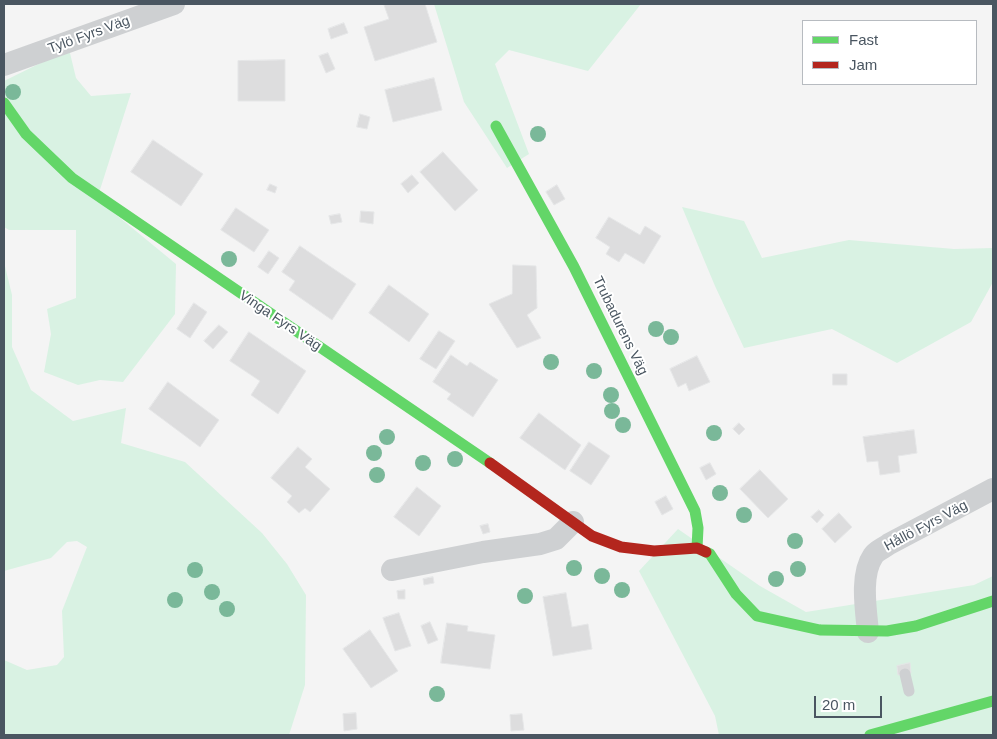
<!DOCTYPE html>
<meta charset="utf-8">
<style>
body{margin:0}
#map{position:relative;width:997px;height:739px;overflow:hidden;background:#f4f4f4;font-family:Arial,sans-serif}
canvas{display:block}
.frame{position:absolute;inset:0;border:5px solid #4a5661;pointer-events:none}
.legend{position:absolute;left:802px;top:20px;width:175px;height:65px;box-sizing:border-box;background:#fff;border:1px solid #b7bbc0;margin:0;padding:6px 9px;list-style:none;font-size:15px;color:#4a5661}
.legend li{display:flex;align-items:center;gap:10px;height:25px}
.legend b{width:25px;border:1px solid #b7bbc0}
.scale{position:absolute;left:814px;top:696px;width:68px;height:22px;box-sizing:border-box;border:2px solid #4a5661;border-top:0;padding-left:6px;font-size:15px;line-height:18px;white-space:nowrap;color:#4a5661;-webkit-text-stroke:4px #fff;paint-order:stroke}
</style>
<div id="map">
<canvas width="997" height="739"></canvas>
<div class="frame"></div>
<ul class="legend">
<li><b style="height:6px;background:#63d668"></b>Fast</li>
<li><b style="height:6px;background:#b3261e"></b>Jam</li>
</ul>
<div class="scale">20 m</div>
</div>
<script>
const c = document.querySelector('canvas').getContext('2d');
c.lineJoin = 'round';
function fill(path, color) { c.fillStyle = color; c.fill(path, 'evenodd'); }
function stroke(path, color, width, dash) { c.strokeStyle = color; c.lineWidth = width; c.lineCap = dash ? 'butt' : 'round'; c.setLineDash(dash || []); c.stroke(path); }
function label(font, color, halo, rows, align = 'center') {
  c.font = font + ' Arial,sans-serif'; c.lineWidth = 4; c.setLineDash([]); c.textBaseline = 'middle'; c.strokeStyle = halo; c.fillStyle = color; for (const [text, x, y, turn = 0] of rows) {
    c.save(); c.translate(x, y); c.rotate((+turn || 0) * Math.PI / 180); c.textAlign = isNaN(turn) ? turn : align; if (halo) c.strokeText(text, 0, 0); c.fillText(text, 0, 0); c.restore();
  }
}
const green = new Path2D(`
 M 434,4 L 641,4 L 588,71 L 509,50 L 495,64 L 529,154 L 507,168 L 464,102 Z
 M 69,49 L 76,78 L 91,96 L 131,93 L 97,199 L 176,264 L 175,314 L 123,382 L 100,380 L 78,385 L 44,372 L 51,334 L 47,309 L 76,298 L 76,230 L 9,230 L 4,227 L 4,81 Z
 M 682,207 L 744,221 L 762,258 L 849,240 L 954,249 L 993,248 L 993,282 L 971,322 L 897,363 L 832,329 L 744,348 L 715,286 Z
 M 4,262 L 12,295 L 12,347 L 31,390 L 73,421 L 126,408 L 121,443 L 185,462 L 262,533 L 287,564 L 306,595 L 305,685 L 289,735 L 4,735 L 4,660 L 27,670 L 57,665 L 64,657 L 62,611 L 87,547 L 77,541 L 67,542 L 51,558 L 4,571 Z
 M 678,529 L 760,586 L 806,612 L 974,585 L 993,576 L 993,735 L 719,735 L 715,716 L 639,571 Z`);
const building = new Path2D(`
 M 425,4 L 437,42 L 375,61 L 364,27 L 389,19 L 384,5 Z
 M 344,23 L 348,33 L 331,39 L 328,29 Z
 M 328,53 L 335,69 L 326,73 L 319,56 Z
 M 285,60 L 285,101 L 238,101 L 238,61 Z
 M 434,78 L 442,110 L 393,122 L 385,90 Z
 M 360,114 L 370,117 L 367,129 L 357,127 Z
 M 153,140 L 203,174 L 181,206 L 131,172 Z
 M 443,152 L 478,190 L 455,211 L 420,172 Z
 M 412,175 L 419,183 L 408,193 L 401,184 Z
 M 270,184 L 277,187 L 275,193 L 267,190 Z
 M 557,185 L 565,199 L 554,205 L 546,192 Z
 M 236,208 L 269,230 L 254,252 L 221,230 Z
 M 361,211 L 374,212 L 373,224 L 360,222 Z
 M 340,214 L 342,222 L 331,224 L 329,216 Z
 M 609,217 L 640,235 L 645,226 L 661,236 L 644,264 L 625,253 L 619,262 L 606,254 L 610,247 L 596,238 Z
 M 300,246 L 356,284 L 332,320 L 289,290 L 295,281 L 282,272 Z
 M 269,251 L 279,258 L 268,274 L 258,267 Z
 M 513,265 L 536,266 L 537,308 L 527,315 L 541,338 L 517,348 L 489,304 L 512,294 Z
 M 389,285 L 429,314 L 409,342 L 369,313 Z
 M 194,303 L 207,312 L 190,338 L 177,329 Z
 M 219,325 L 228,332 L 213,349 L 204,341 Z
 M 439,331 L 455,341 L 436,369 L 420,359 Z
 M 249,332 L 306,371 L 278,414 L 251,395 L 260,381 L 230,361 Z
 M 451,355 L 467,366 L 470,362 L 498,380 L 473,417 L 447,399 L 451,394 L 433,382 Z
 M 697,356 L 710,382 L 689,391 L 686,383 L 678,387 L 670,369 Z
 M 833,374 L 847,374 L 847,385 L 833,385 Z
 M 168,382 L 219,420 L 200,447 L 149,409 Z
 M 539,413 L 581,445 L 565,470 L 520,438 Z
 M 739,423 L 745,429 L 739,435 L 733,429 Z
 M 914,430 L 917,453 L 898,456 L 900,472 L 880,475 L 878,461 L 867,462 L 863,437 Z
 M 589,442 L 610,456 L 591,485 L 570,471 Z
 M 298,447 L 312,459 L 305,467 L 330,489 L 310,512 L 305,508 L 299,513 L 287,502 L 292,496 L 271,478 Z
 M 710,463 L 716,474 L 706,480 L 700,468 Z
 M 760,470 L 788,499 L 768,518 L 740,489 Z
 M 417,487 L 441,506 L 419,536 L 394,517 Z
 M 666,496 L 673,509 L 662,515 L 655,502 Z
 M 819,510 L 824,515 L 817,523 L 811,517 Z
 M 839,513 L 852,527 L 835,543 L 822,529 Z
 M 488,524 L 490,532 L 483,534 L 480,526 Z
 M 433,577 L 434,583 L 424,585 L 423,579 Z
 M 405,590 L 405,599 L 398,599 L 397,591 Z
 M 566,593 L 572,627 L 588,624 L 592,649 L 553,656 L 543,597 Z
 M 399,613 L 411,646 L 395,651 L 383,618 Z
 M 430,622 L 438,640 L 428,644 L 421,626 Z
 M 447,623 L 468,626 L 467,631 L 495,635 L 490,669 L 441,663 Z
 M 370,630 L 398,671 L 371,688 L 343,649 Z
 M 910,663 L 911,673 L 898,675 L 897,666 Z
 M 356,713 L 357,729 L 344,731 L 343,714 Z
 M 522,714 L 524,730 L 511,731 L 510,715 Z`);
const lane = new Path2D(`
 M 905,674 L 909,691`);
const street = new Path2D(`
 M 4,65 L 174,4
 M 392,570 L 483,552 L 540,544 L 556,539 L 573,522
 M 868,632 C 866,610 860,575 873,556 C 876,551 884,548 889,544 L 993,489`);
const fast = new Path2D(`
 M 4,103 L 26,134 L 72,178 L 490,463
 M 496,126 L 574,267 L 695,511 L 698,528 L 697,548
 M 706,552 L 710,554 L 736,594 L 757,616 L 820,630 L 887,631 L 916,626 L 993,601
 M 870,735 L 993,701`);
const jam = new Path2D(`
 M 490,463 L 592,536 L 621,547 L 654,551 L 697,548 L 706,552`);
const trees = [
 [13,92],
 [538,134],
 [229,259],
 [656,329],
 [671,337],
 [551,362],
 [594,371],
 [611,395],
 [612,411],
 [623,425],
 [714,433],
 [387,437],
 [374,453],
 [455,459],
 [423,463],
 [377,475],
 [720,493],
 [744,515],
 [795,541],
 [574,568],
 [798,569],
 [195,570],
 [602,576],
 [776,579],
 [622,590],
 [212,592],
 [525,596],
 [175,600],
 [227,609],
 [437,694]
];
const streetNames = [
 ["Tylö Fyrs Väg",89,35,-20],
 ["Vinga Fyrs Väg",280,321,34],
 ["Trubadurens Väg",620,326,64],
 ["Hållö Fyrs Väg",926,526,-28]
];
fill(green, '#d9f2e3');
fill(building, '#ddddde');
stroke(building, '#e5e6e7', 1);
stroke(lane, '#ced0d2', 11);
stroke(street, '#ced0d2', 22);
stroke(fast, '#63d668', 11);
stroke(jam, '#b3261e', 11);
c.fillStyle = '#7ab899';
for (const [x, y] of trees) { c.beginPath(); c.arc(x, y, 8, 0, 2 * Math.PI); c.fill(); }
label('14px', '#4a5661', '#fff', streetNames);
</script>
